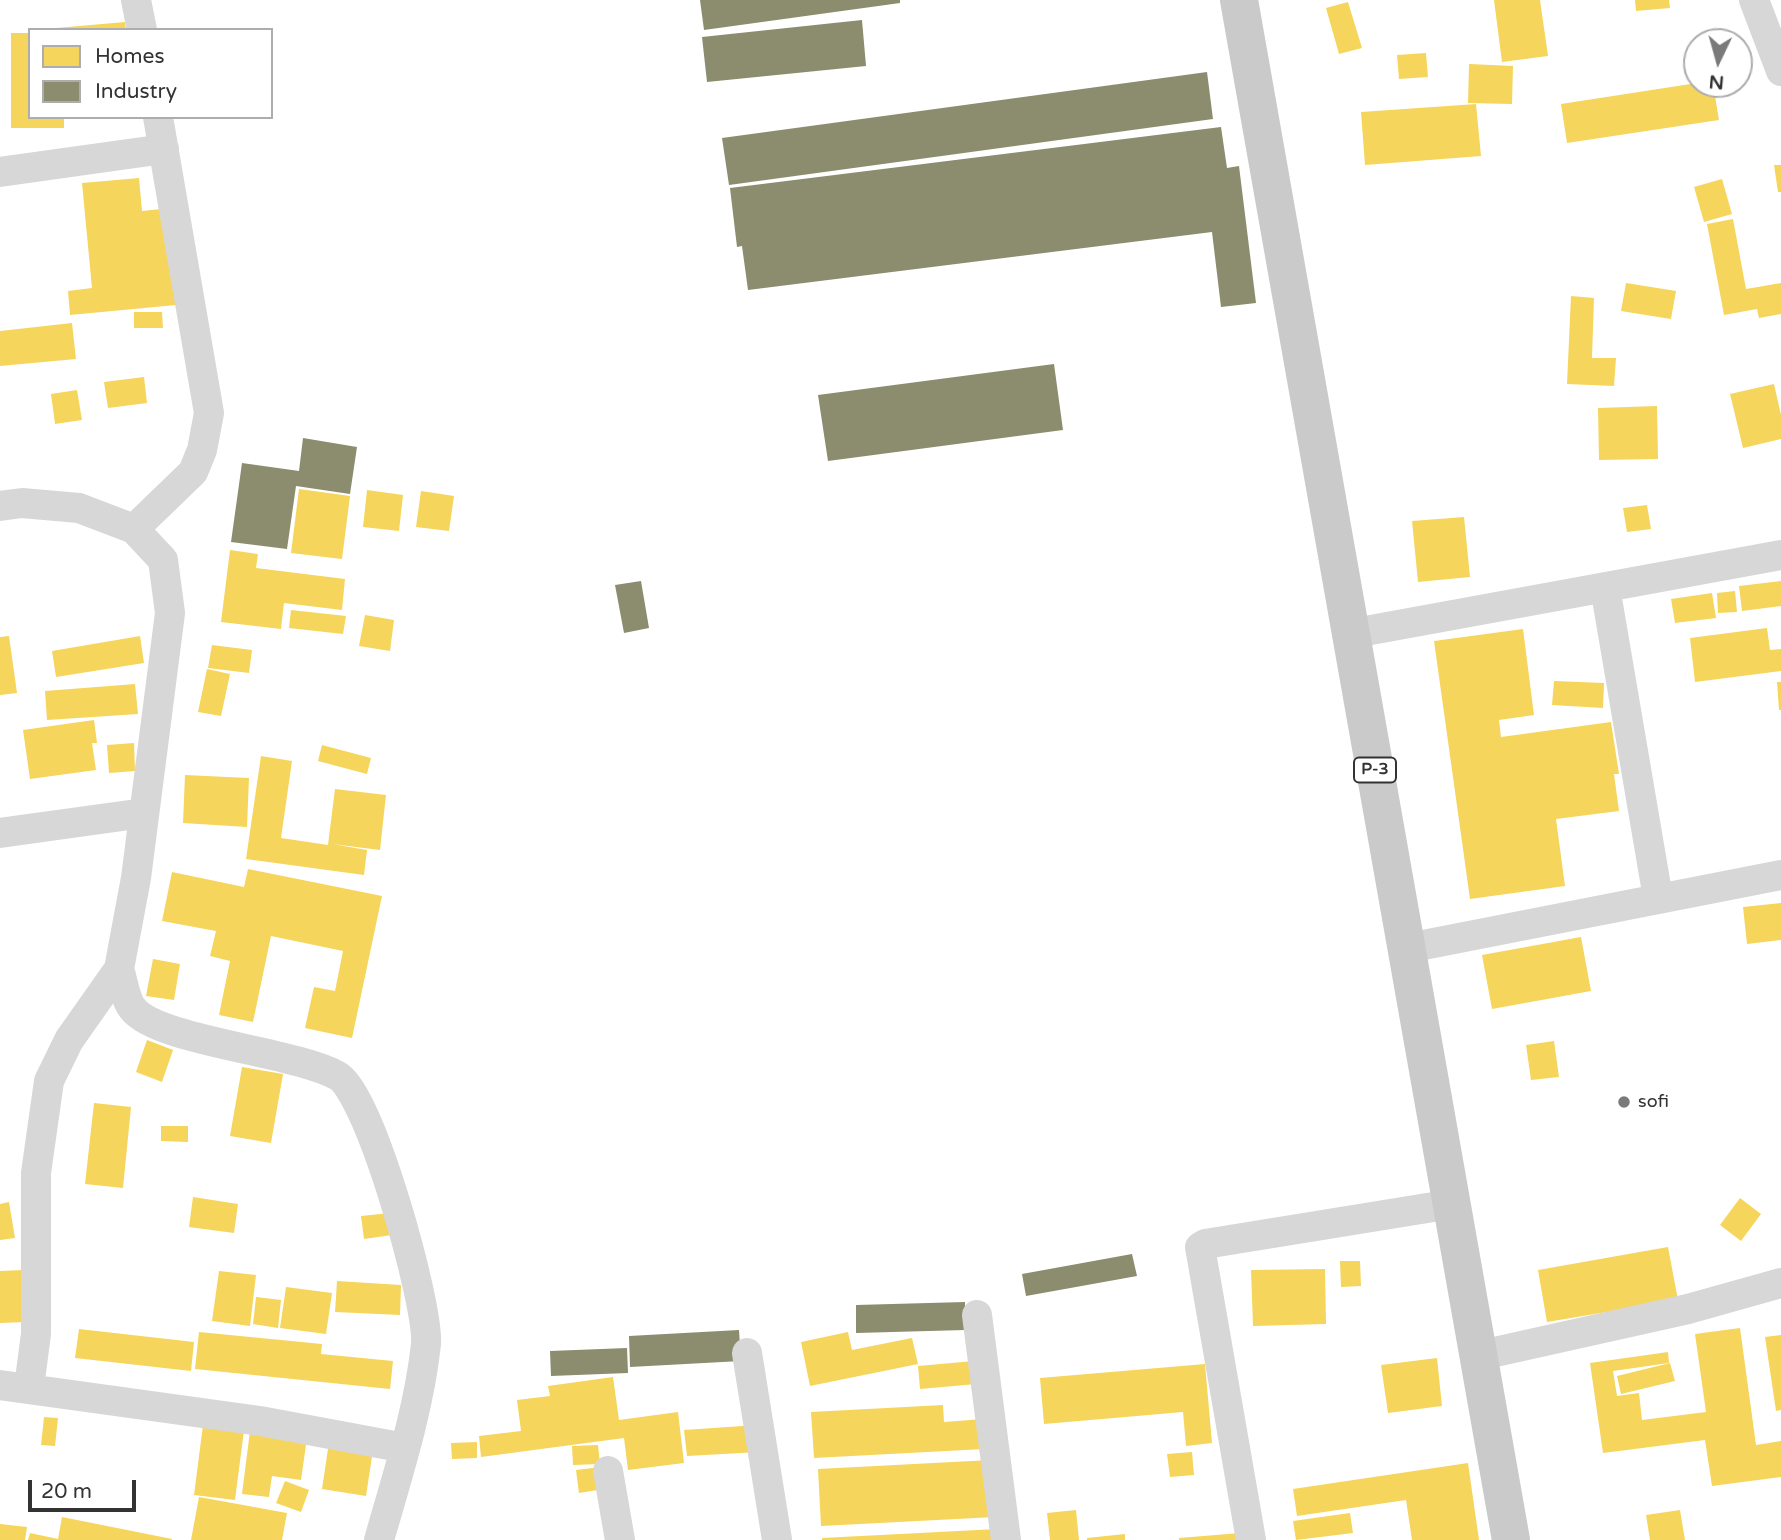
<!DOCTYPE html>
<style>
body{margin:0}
#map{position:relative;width:1781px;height:1540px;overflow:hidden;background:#fff;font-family:"Varela Round",sans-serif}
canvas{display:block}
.legend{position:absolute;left:28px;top:28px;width:245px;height:91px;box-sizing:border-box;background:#fff;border:2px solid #adadad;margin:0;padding:9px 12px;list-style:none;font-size:21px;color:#333}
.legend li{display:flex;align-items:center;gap:14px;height:35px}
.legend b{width:35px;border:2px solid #adadad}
.north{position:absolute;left:1683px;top:28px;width:70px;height:70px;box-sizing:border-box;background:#fff;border:2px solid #adadad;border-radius:50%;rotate:185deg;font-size:19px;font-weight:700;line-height:28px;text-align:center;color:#333}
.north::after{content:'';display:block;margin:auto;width:24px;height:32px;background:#7a7a7a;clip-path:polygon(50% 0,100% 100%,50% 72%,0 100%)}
.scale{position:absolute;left:28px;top:1480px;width:108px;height:32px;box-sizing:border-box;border:4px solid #333;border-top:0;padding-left:9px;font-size:21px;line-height:24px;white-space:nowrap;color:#333;-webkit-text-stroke:5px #fff;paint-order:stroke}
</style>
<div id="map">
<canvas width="1781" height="1540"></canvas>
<ul class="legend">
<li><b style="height:19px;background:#f6d55c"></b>Homes</li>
<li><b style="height:19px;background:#8c8c6e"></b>Industry</li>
</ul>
<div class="north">N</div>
<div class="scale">20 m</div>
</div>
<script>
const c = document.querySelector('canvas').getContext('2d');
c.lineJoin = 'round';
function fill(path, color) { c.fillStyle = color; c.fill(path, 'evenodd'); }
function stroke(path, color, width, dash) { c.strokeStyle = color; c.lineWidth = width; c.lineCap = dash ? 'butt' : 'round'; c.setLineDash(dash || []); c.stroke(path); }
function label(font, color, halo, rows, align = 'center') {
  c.font = font + ' "Varela Round",sans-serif'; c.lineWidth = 7; c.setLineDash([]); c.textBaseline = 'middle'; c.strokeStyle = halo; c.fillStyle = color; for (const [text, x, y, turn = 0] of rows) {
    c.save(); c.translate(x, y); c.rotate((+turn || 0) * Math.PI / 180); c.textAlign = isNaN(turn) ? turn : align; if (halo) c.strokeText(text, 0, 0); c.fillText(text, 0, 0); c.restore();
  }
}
const homes = new Path2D(`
 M 1494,0 L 1540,0 L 1548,56 L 1502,62 Z
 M 1635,0 L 1669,0 L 1670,8 L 1636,11 Z
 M 1348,2 L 1362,48 L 1339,54 L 1326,8 Z
 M 125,22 L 126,30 L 56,30 L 56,28 Z
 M 11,33 L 30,33 L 30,117 L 64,117 L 64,128 L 11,128 Z
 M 1426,53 L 1428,77 L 1399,79 L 1397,55 Z
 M 1469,64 L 1513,66 L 1512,104 L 1468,103 Z
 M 1697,83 L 1713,84 L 1719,120 L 1567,143 L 1561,104 Z
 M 1476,104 L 1481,156 L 1365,165 L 1361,112 Z
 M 1774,165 L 1781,165 L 1781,192 L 1778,192 Z
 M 139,178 L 142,211 L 171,208 L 176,305 L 70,315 L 68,291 L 92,288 L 82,183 Z
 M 1722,179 L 1732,214 L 1704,222 L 1694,187 Z
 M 1733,219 L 1746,289 L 1781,283 L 1781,314 L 1759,318 L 1757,309 L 1724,315 L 1707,224 Z
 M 1626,283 L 1676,291 L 1671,319 L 1621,311 Z
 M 1571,296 L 1594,298 L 1592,358 L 1616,358 L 1614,386 L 1567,384 Z
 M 134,312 L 162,312 L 163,328 L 134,328 Z
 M 72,323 L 76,359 L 0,366 L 0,331 Z
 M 144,377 L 147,403 L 108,408 L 104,382 Z
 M 1774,384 L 1781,415 L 1781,439 L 1743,448 L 1730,394 Z
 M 77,390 L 82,420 L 55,424 L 51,394 Z
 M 1657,406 L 1658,459 L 1599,460 L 1598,408 Z
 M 299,489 L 350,496 L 342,559 L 291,553 Z
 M 367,490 L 403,495 L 399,531 L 363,527 Z
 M 421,491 L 454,496 L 449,531 L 416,527 Z
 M 1647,505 L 1651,529 L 1627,532 L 1623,508 Z
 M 1464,517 L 1470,577 L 1418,582 L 1412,521 Z
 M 230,550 L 258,554 L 256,568 L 345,579 L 342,610 L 284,603 L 281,629 L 221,622 Z
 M 1781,581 L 1781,606 L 1742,611 L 1739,586 Z
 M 1735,591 L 1737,612 L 1718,613 L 1717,593 Z
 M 1712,593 L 1716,618 L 1675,623 L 1671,599 Z
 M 291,610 L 346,616 L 343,634 L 289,628 Z
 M 365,615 L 394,620 L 390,651 L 359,646 Z
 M 1767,628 L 1770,650 L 1781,649 L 1781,671 L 1695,682 L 1690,638 Z
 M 1523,629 L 1534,715 L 1499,720 L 1501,737 L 1611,722 L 1619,774 L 1614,774 L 1619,811 L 1556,819 L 1565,886 L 1470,899 L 1434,641 Z
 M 9,636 L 17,693 L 0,695 L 0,637 Z
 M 140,636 L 144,663 L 56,677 L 52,651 Z
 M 212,645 L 252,650 L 249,673 L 208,668 Z
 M 207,669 L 230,674 L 221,716 L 198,712 Z
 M 1554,681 L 1604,683 L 1603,708 L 1552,705 Z
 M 1777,682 L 1781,682 L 1781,710 L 1779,710 Z
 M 135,684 L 138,714 L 47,720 L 45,691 Z
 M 94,720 L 97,743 L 92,743 L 96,770 L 30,779 L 23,730 Z
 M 134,743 L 135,771 L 109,773 L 107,745 Z
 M 322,745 L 371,758 L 367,774 L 318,761 Z
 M 261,756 L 292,761 L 281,838 L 328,845 L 335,789 L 386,795 L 380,850 L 332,844 L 367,850 L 364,875 L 246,859 Z
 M 185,775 L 249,778 L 247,827 L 183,823 Z
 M 248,869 L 382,896 L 352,1038 L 305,1028 L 314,987 L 335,991 L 343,951 L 271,936 L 253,1022 L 219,1015 L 230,961 L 210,956 L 216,931 L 162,921 L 172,872 L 244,887 Z
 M 1781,903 L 1781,940 L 1747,944 L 1743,907 Z
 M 1581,937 L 1591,991 L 1492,1009 L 1482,955 Z
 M 153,959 L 180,964 L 174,1000 L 146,996 Z
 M 147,1040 L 173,1050 L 162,1082 L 136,1072 Z
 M 1554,1041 L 1559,1077 L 1531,1080 L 1526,1045 Z
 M 242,1067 L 283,1074 L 271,1143 L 230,1136 Z
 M 94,1103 L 131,1107 L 123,1188 L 85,1184 Z
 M 161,1126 L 188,1126 L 188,1142 L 161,1141 Z
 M 193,1197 L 238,1204 L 234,1233 L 189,1227 Z
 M 1740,1198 L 1761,1214 L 1741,1241 L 1720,1225 Z
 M 9,1202 L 15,1238 L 0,1240 L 0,1204 Z
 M 390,1213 L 392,1235 L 364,1239 L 361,1216 Z
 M 1668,1247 L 1678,1300 L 1547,1322 L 1538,1270 Z
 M 1340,1261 L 1360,1261 L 1361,1286 L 1341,1287 Z
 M 1325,1269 L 1326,1324 L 1253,1326 L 1251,1270 Z
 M 23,1270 L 26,1322 L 0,1323 L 0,1271 Z
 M 219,1271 L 256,1275 L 250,1326 L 212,1321 Z
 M 337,1281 L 401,1285 L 400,1315 L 335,1312 Z
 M 286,1287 L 332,1293 L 326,1334 L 280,1328 Z
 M 256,1297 L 281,1300 L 278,1328 L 253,1324 Z
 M 1740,1328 L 1756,1445 L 1781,1441 L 1781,1477 L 1712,1486 L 1705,1440 L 1603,1453 L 1590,1363 L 1668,1352 L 1669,1363 L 1613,1371 L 1617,1396 L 1639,1393 L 1642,1420 L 1706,1412 L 1695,1334 Z
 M 79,1329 L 194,1342 L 191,1371 L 75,1358 Z
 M 199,1332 L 322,1344 L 321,1354 L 393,1361 L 390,1389 L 195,1369 Z
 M 848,1332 L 852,1350 L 912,1338 L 918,1364 L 810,1386 L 801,1342 Z
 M 1781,1335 L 1781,1410 L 1776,1411 L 1765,1337 Z
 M 1437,1358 L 1442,1406 L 1388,1413 L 1381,1365 Z
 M 974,1361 L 976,1384 L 920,1389 L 918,1366 Z
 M 1670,1363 L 1675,1381 L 1621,1394 L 1617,1376 Z
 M 1205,1364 L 1212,1443 L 1186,1446 L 1183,1412 L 1044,1424 L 1040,1378 Z
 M 613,1377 L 619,1420 L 678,1412 L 684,1463 L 628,1470 L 624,1438 L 481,1457 L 479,1436 L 521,1431 L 517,1400 L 550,1396 L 548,1386 Z
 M 943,1405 L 944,1422 L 983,1419 L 984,1449 L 814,1458 L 811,1412 Z
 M 44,1417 L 58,1418 L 55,1446 L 41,1445 Z
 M 203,1425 L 244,1430 L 235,1500 L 194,1495 Z
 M 757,1425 L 759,1452 L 687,1456 L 684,1430 Z
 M 250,1431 L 307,1438 L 301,1480 L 272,1476 L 269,1497 L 242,1494 Z
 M 329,1442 L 373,1450 L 366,1496 L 322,1489 Z
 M 477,1442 L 477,1458 L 452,1459 L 451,1443 Z
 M 598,1445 L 600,1464 L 573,1465 L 572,1446 Z
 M 1192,1452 L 1194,1475 L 1170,1477 L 1167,1454 Z
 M 991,1460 L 995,1517 L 821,1526 L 818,1469 Z
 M 1468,1463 L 1479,1540 L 1412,1540 L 1406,1500 L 1297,1516 L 1293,1489 Z
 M 601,1467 L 604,1489 L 579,1493 L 576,1470 Z
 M 285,1481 L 309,1490 L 301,1512 L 276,1503 Z
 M 199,1497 L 287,1513 L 282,1540 L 191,1540 Z
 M 1076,1510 L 1079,1540 L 1050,1540 L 1047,1513 Z
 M 1680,1510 L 1685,1540 L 1650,1540 L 1646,1515 Z
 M 1350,1513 L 1353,1533 L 1296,1540 L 1293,1521 Z
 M 62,1517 L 172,1539 L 172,1540 L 28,1540 L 30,1533 L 58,1539 Z
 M 0,1524 L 27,1527 L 25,1540 L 0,1540 Z
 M 997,1529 L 998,1540 L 822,1540 L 822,1538 Z
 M 1240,1533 L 1241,1540 L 1179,1540 L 1179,1538 Z
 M 1125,1534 L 1125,1540 L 1087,1540 L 1087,1538 Z`);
const industry = new Path2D(`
 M 700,0 L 900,0 L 900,3 L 704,30 Z
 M 862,20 L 866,66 L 707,82 L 702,37 Z
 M 1207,72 L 1213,119 L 729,185 L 722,138 Z
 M 1221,127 L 1227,168 L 1239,166 L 1256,303 L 1221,307 L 1212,232 L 748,290 L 742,246 L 737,247 L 730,188 Z
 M 1054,364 L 1063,430 L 828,461 L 818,395 Z
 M 303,438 L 357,447 L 350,494 L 296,486 L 287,549 L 231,542 L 242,463 L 299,471 Z
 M 641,581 L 649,628 L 624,633 L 615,585 Z
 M 1132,1254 L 1137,1276 L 1026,1296 L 1022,1274 Z
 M 965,1302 L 965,1330 L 856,1333 L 856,1305 Z
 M 739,1330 L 741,1361 L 630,1367 L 629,1336 Z
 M 627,1348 L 628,1373 L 551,1376 L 550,1351 Z`);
const minor = new Path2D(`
 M 136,0 L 142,30
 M 1754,0 L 1781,71
 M 0,172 L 164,149
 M 0,506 L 22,503 L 79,508 L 134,529 L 163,560 L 170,613 L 136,878 L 119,969 L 69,1040 L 49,1081 L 36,1173 L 36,1334 L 29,1387
 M 134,529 L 193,472 L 202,450 L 209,413 L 158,117
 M 1605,587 L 1658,898
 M 1349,634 L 1781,555
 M 0,833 L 144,813
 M 1408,948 L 1781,875
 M 119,969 C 123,980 125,1000 133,1009 C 158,1041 293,1051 338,1076 C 370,1094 429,1304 426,1344 C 419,1410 397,1477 379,1540
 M 977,1315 L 1006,1540
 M 747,1353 L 777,1540
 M 1477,1356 L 1688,1309 L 1781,1283
 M 0,1385 L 260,1421 L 405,1448
 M 608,1471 L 620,1540
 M 1251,1540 L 1200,1247 L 1205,1244 L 1452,1204`);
const primary = new Path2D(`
 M 1239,0 L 1511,1540`);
const markers = [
 [1624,1102,7,"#7a7a7a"]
];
const shields = [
 [1375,770,42]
];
const shieldNames = [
 ["P-3",1375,770]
];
const poiNames = [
 ["sofi",1638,1102]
];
fill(homes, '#f6d55c');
fill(industry, '#8c8c6e');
stroke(minor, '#d7d7d7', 30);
stroke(primary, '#cacaca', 38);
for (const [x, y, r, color] of markers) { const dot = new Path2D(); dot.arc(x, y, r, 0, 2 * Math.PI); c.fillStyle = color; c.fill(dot); stroke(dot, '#fff', 2.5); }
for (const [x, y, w] of shields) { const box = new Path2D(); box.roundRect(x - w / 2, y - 12.5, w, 25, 5); c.fillStyle = '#fff'; c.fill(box); stroke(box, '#333', 2); }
label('bold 16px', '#333', null, shieldNames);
label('18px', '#333', '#fff', poiNames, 'left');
</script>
